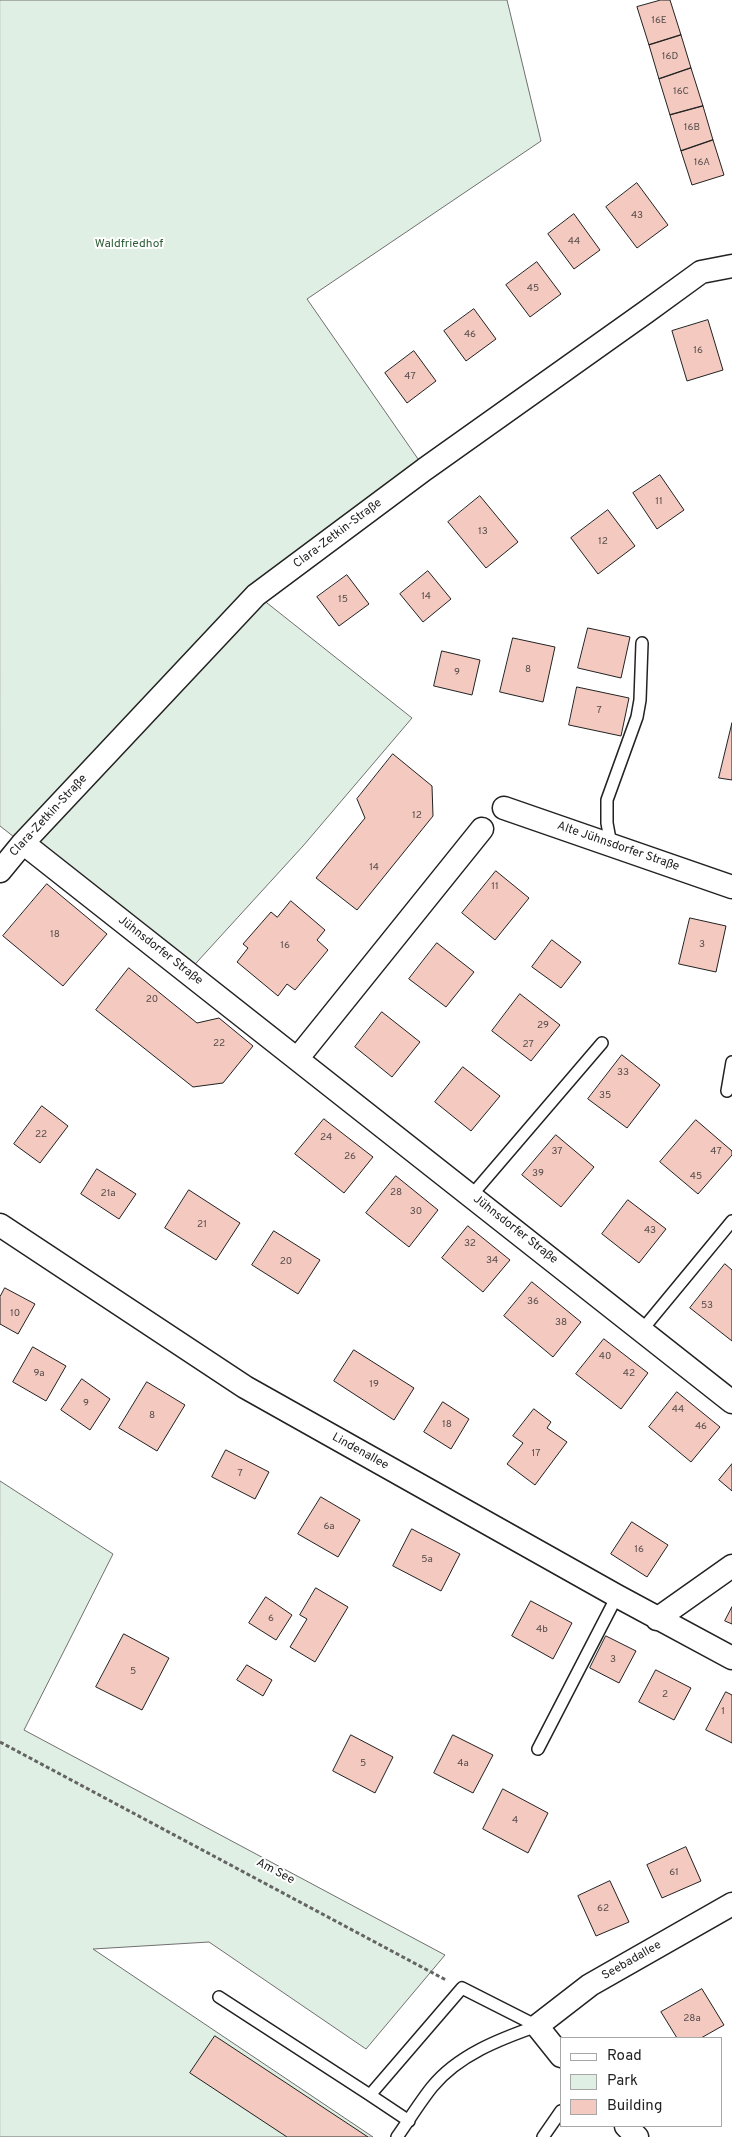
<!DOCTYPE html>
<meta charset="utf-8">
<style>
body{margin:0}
#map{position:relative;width:732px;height:2137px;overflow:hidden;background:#fff;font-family:Overpass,sans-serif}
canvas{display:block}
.legend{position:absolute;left:560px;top:2037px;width:162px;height:90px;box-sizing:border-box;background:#fff;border:1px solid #a7a7a7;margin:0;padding:6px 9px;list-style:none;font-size:15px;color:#222}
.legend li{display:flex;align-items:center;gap:10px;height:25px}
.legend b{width:25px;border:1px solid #a7a7a7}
</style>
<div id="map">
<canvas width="732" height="2137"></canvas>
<ul class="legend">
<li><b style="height:6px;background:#fff"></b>Road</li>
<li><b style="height:14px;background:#e0efe3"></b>Park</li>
<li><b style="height:14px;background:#f3c9c0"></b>Building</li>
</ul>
</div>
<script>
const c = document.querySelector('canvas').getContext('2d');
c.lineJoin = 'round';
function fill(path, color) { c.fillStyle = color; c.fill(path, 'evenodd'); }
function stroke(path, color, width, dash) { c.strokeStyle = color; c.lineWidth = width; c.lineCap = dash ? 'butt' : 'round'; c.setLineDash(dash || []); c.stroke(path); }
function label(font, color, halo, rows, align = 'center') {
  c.font = font + ' Overpass,sans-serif'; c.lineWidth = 4; c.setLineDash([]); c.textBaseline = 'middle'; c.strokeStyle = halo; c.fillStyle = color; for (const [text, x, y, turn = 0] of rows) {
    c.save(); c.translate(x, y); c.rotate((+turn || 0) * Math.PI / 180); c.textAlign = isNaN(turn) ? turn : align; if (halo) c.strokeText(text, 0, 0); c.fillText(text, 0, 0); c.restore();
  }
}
const green = new Path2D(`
 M 0,0 L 507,0 L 541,141 L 307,299 L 425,469 L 257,595 L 412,718 L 303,846 L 187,973 L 0,826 Z
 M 0,1481 L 113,1554 L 24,1730 L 445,1955 L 366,2049 L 209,1942 L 93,1949 L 373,2137 L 0,2137 Z`);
const building = new Path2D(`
 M 661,0 L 670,0 L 681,35 L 649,45 L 637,7 Z
 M 681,35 L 691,68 L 659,79 L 649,45 Z
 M 691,68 L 703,106 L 670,115 L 659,79 Z
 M 703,106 L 713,140 L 681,151 L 670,115 Z
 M 713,140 L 724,175 L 692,185 L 681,151 Z
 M 637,183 L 668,225 L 637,248 L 606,207 Z
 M 574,214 L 600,250 L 574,269 L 548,234 Z
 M 537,262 L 561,294 L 530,317 L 506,285 Z
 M 474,309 L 496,339 L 466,361 L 444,331 Z
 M 708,320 L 723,370 L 687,381 L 672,331 Z
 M 414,351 L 436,381 L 407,403 L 385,373 Z
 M 660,475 L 684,510 L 657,529 L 633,493 Z
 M 480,496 L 518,542 L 486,568 L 448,522 Z
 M 608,510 L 635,546 L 598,574 L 571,538 Z
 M 428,571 L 451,599 L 423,622 L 400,594 Z
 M 347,575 L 369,604 L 339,626 L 317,597 Z
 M 588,628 L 630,637 L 621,678 L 578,668 Z
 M 513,638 L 555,647 L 543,702 L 500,692 Z
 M 442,651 L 480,660 L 472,695 L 434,686 Z
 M 577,687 L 629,698 L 621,736 L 569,725 Z
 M 732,723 L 732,780 L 719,778 Z
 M 393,754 L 432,786 L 433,816 L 357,910 L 316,878 L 365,818 L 357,799 Z
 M 496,871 L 529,898 L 495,940 L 462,913 Z
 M 47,884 L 107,934 L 63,986 L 3,936 Z
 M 291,901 L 325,930 L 317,940 L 328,950 L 295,990 L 287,984 L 278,996 L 237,962 L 248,948 L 243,944 L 271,912 L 277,917 Z
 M 690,918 L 726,926 L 716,972 L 679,964 Z
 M 552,940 L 581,962 L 561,988 L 532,967 Z
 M 437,943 L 474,972 L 446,1007 L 409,979 Z
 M 129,968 L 197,1023 L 219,1018 L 253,1046 L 223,1083 L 193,1087 L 96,1010 Z
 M 520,994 L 560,1025 L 531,1061 L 492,1031 Z
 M 382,1012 L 420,1042 L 392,1077 L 355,1047 Z
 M 622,1055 L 660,1085 L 627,1128 L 588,1099 Z
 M 463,1067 L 500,1096 L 471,1131 L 435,1102 Z
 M 42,1106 L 68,1126 L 40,1163 L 14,1144 Z
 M 324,1119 L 373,1157 L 344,1193 L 295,1154 Z
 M 696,1120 L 732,1151 L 732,1155 L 698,1194 L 660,1162 Z
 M 556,1135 L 594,1167 L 561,1207 L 522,1175 Z
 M 97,1169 L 136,1194 L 119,1219 L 81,1194 Z
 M 396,1176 L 438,1210 L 409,1247 L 366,1213 Z
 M 189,1190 L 240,1223 L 216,1260 L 165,1228 Z
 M 628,1200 L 666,1229 L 639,1263 L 602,1234 Z
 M 468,1226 L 510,1260 L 483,1292 L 442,1258 Z
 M 274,1231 L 320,1260 L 298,1294 L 252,1265 Z
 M 725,1264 L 732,1270 L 732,1341 L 690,1308 Z
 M 532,1282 L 581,1322 L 553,1357 L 504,1316 Z
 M 5,1288 L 35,1304 L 18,1334 L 0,1324 L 0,1297 Z
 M 604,1339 L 648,1373 L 621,1409 L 576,1374 Z
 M 33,1347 L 66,1366 L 46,1401 L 13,1382 Z
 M 354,1350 L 414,1388 L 394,1420 L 334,1381 Z
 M 82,1379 L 110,1399 L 90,1430 L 61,1410 Z
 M 147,1382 L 185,1405 L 157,1451 L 119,1428 Z
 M 677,1392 L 720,1427 L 691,1462 L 649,1427 Z
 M 443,1402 L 469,1419 L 451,1449 L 424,1432 Z
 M 534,1409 L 551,1422 L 547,1428 L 567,1442 L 535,1485 L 507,1464 L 523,1443 L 513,1436 Z
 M 226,1450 L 269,1472 L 255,1499 L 212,1477 Z
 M 732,1464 L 732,1491 L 719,1480 Z
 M 321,1497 L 360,1520 L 338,1557 L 298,1534 Z
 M 632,1522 L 668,1545 L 647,1577 L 611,1554 Z
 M 412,1529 L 460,1554 L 441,1591 L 393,1566 Z
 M 316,1588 L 348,1607 L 315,1662 L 290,1647 L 307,1619 L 300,1615 Z
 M 266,1597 L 292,1615 L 276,1640 L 249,1623 Z
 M 531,1601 L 572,1623 L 553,1659 L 512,1636 Z
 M 732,1607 L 732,1624 L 725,1621 Z
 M 124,1634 L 169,1658 L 142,1710 L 96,1687 Z
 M 606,1636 L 636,1651 L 619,1683 L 590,1668 Z
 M 247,1665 L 272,1680 L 263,1696 L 237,1680 Z
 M 656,1670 L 691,1688 L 674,1720 L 639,1702 Z
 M 726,1692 L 732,1695 L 732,1743 L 706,1730 Z
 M 351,1735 L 393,1757 L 375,1793 L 333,1771 Z
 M 453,1735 L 493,1755 L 473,1793 L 434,1773 Z
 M 503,1789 L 548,1813 L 528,1853 L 483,1829 Z
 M 686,1847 L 701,1881 L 662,1898 L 647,1865 Z
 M 610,1881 L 629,1922 L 596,1936 L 578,1896 Z
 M 702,1989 L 724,2025 L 701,2038 L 677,2038 L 661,2012 Z
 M 215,2036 L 368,2137 L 287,2137 L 190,2073 Z`);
const path = new Path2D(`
 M 0,1742 L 446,1980`);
const lane = new Path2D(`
 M 611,845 L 607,823 L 607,800 L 637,717 L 640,700 L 642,643
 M 727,1091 L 732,1062
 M 471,1196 L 602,1043
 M 642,1330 L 732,1221
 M 538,1749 L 617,1596
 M 219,1997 L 370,2095 L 462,1988 L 537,2026
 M 370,2095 L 409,2121
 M 397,2137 C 409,2120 420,2102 432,2087 C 458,2055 500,2039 537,2026
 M 543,2137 L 561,2111`);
const street = new Path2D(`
 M 504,808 L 732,887
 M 23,843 L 732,1402
 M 0,871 L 23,843 L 256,595 L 425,469 L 646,312 L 701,272 L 732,266
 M 297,1059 L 482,829
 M 0,1225 L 245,1387 L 617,1596 L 732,1658
 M 657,1619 L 732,1566
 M 561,2056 L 537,2026 L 590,1985 L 732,1904
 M 626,2126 L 637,2137`);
const numberNames = [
 ["16E",659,21],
 ["16D",670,57],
 ["16C",681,92],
 ["16B",692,128],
 ["16A",702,163],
 ["43",637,216],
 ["44",574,242],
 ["45",533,289],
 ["46",470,335],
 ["16",698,351],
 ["47",410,377],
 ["11",659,502],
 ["13",483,532],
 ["12",603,542],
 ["14",426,597],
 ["15",343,600],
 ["8",528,670],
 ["9",457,673],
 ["7",599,711],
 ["12",417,816],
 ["14",374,868],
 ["11",495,887],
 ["18",55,935],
 ["3",702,945],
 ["16",285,946],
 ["20",152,1000],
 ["29",543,1026],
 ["22",219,1044],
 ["27",528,1045],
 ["33",623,1073],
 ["35",605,1096],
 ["22",41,1135],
 ["24",326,1138],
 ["37",557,1152],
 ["47",716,1152],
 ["26",350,1157],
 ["39",538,1174],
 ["45",696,1177],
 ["28",396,1193],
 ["21a",108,1194],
 ["30",416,1212],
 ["21",202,1225],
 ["43",650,1231],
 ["32",470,1244],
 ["34",492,1261],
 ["20",286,1262],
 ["36",533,1302],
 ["53",707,1306],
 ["10",15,1314],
 ["38",561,1323],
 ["40",605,1357],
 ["9a",39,1374],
 ["42",629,1374],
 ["19",374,1385],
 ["9",86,1404],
 ["44",678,1410],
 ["8",152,1416],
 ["18",447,1425],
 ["46",701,1427],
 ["17",536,1454],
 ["7",240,1474],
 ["6a",329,1527],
 ["16",639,1550],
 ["5a",427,1560],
 ["6",271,1619],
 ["4b",542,1630],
 ["3",613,1660],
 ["5",133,1672],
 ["2",665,1695],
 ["1",723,1712],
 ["5",363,1764],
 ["4a",463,1764],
 ["4",515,1821],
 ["61",674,1873],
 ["62",603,1909],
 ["28a",692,2019]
];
const parkNames = [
 ["Waldfriedhof",129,245]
];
const streetNames = [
 ["Clara-Zetkin-Straße",338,534,-37],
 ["Clara-Zetkin-Straße",49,816,-47],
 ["Alte Jühnsdorfer Straße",618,847,19],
 ["Jühnsdorfer Straße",160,951,38],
 ["Jühnsdorfer Straße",515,1230,38],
 ["Lindenallee",360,1452,29],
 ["Am See",275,1872,28],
 ["Seebadallee",632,1961,-30]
];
fill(green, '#e0efe3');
stroke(green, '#6f6f6f', 1);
fill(building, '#f3c9c0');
stroke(building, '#222', 1);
stroke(lane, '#222', 14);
stroke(street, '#222', 25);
stroke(path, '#646464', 3, [4, 2.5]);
stroke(lane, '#fff', 11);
stroke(street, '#fff', 22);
label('10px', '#564c4a', null, numberNames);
label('12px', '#2f5e38', '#fff', parkNames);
label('12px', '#222', '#fff', streetNames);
</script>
